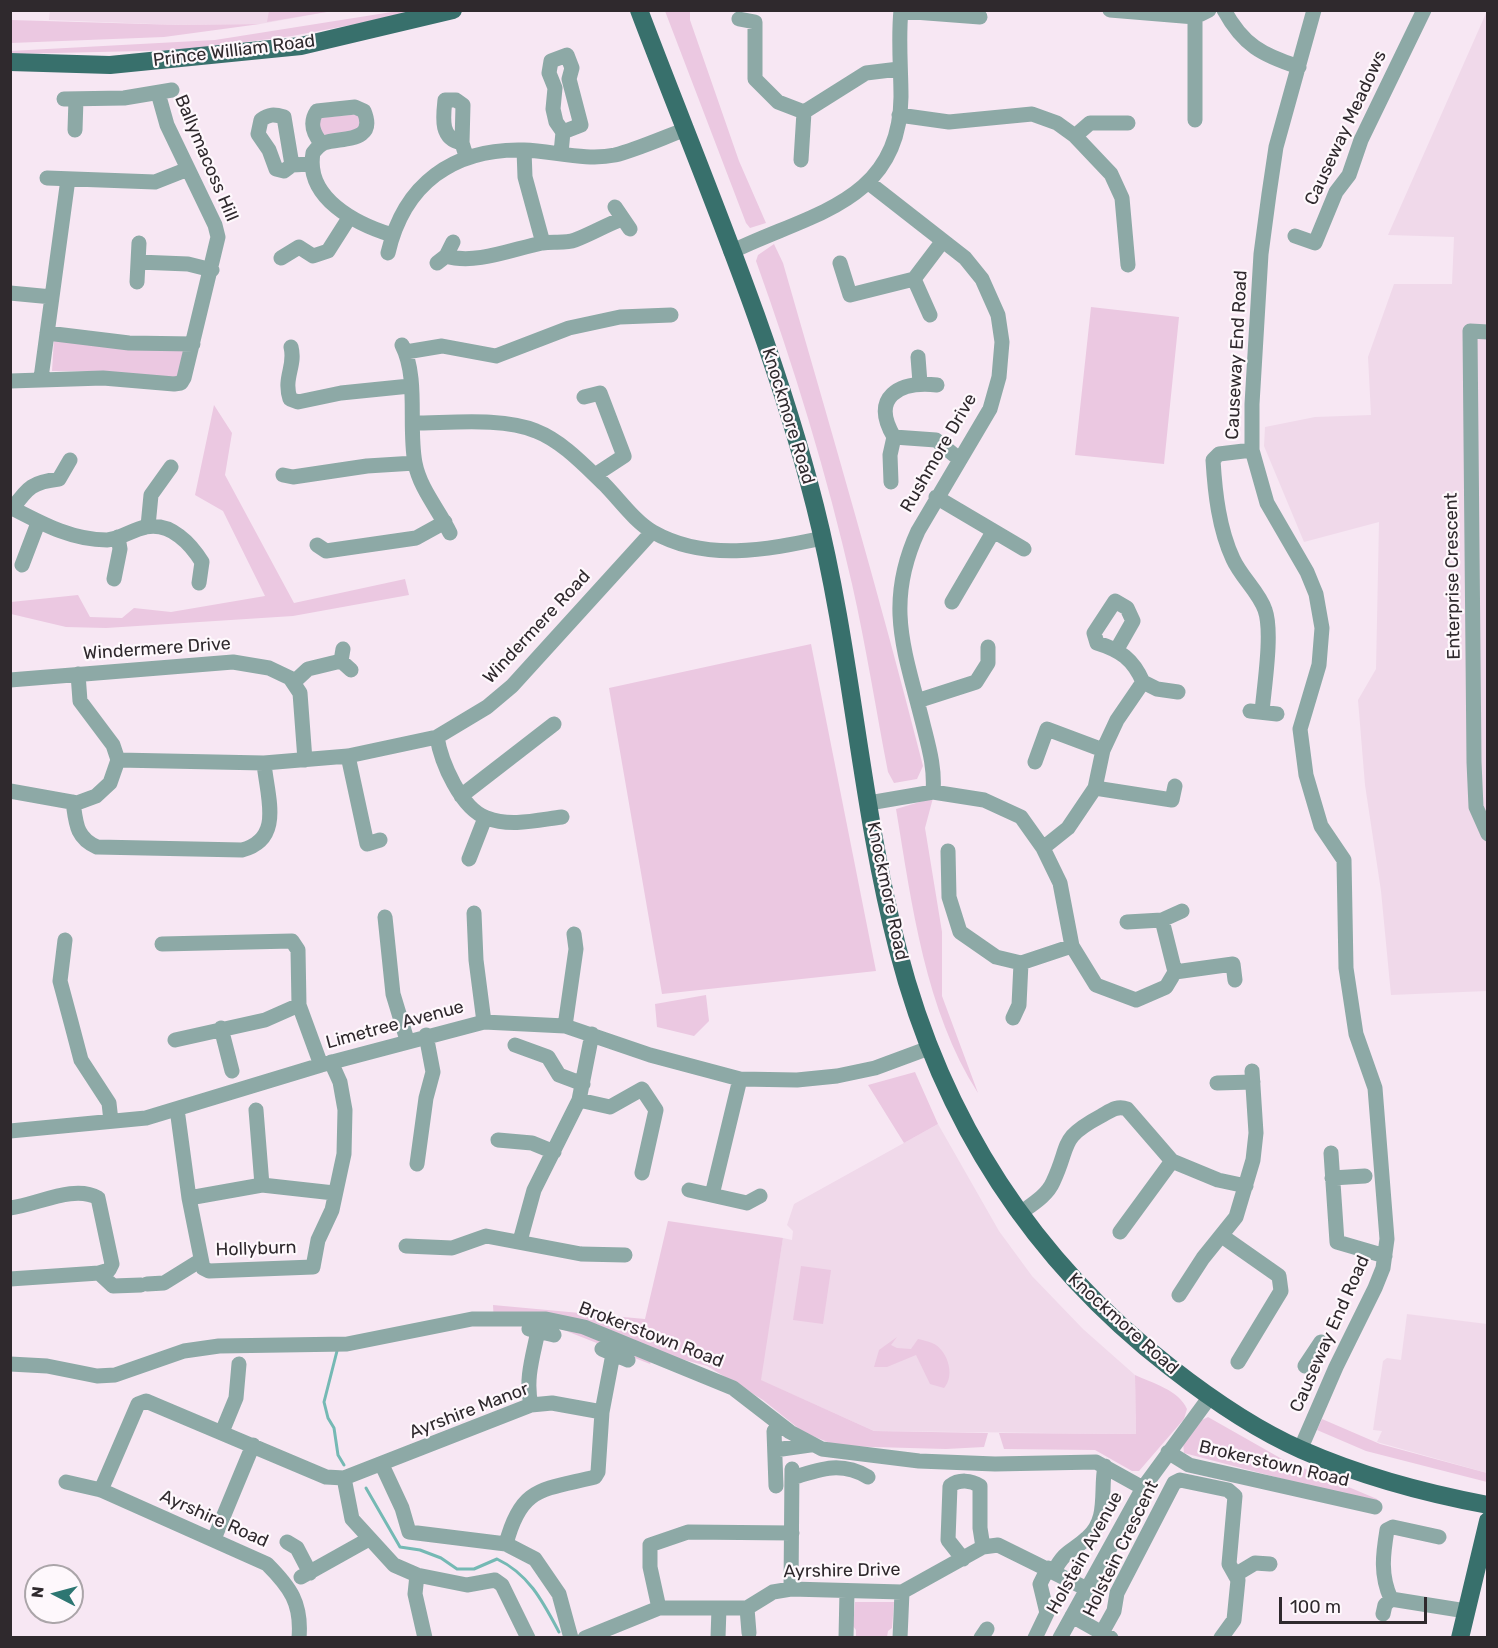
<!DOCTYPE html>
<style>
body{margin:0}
#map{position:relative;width:1498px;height:1648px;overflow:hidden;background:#f7e7f3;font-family:Rubik,sans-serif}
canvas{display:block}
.frame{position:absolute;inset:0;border:12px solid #2f292d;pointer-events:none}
.north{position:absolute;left:24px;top:1564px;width:60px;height:60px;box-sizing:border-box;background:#fef8fc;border:2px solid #aba5a9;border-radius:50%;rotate:276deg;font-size:16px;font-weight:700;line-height:24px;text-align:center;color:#2f292d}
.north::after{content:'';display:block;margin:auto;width:21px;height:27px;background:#2d7672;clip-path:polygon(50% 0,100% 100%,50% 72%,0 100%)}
.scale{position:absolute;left:1279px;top:1597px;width:148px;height:27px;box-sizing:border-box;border:3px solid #2f292d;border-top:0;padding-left:8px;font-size:18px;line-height:21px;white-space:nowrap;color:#2f292d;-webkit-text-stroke:4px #fef8fc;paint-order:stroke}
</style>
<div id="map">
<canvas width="1498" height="1648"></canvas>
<div class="frame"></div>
<div class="north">N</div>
<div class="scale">100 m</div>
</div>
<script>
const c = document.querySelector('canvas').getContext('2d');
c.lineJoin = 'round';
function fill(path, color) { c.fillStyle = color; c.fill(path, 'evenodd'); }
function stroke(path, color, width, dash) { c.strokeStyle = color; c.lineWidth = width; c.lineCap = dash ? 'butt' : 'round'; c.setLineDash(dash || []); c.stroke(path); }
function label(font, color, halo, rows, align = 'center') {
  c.font = font + ' Rubik,sans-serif'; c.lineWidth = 4.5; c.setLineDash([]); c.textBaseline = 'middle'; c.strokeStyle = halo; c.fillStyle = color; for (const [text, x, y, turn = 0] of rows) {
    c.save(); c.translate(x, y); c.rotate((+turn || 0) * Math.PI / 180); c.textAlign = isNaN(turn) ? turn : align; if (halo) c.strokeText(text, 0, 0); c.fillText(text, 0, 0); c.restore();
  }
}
const built = new Path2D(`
 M 50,10 L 333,11 L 260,24 L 180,25 L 49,20 Z
 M 1487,11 L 1487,991 L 1391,995 L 1381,891 L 1365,785 L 1358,700 L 1376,669 L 1379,522 L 1304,542 L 1264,446 L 1265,427 L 1315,417 L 1371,415 L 1368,357 L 1394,284 L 1452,284 L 1454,237 L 1388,235 Z
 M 938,1124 L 999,1231 L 1032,1276 L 1083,1329 L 1135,1375 L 1136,1434 L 874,1431 L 760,1380 L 783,1238 L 792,1240 L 793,1231 L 787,1225 L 794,1204 Z
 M 1407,1314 L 1487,1324 L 1487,1473 L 1377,1442 L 1382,1431 L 1373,1430 L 1383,1361 L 1387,1358 L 1401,1360 Z`);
const green = new Path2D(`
 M 269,11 L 269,10 L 332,11 L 267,22 Z
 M 398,11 L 426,11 L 292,36 L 186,50 L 11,54 L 10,51 L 215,40 Z
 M 665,11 L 690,11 L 690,20 L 739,161 L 766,223 L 750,228 L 746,223 Z
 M 11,20 L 180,25 L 260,24 L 164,37 L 11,43 Z
 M 361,114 L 358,132 L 321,136 L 317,118 Z
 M 774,244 L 783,263 C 831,430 880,597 923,766 L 917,779 L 894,783 L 888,772 C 876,710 866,646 852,584 C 827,474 794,367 756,261 L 758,255 Z
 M 1091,307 L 1179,317 L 1164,464 L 1075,455 Z
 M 54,339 L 184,348 L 179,374 L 174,379 L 97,371 L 52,371 Z
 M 214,405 L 232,433 L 225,475 L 294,603 L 405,579 L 409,595 L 293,616 L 106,628 L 66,627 L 11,614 L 11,602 L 78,595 L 90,617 L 122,618 L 134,608 L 171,612 L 265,596 L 223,511 L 195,495 Z
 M 811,644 L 876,971 L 662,994 L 609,688 Z
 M 933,798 L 925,828 L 942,932 L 942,996 L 978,1093 C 925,1010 912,905 896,809 Z
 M 706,995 L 709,1021 L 694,1036 L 657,1027 L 655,1004 Z
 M 915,1072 L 938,1124 L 904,1143 L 868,1085 Z
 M 668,1221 L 783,1238 L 761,1380 L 874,1431 L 988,1433 L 984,1447 L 946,1449 L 837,1446 L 803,1432 L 763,1400 L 707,1366 L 655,1352 L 650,1364 L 546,1323 L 494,1324 L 493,1305 L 645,1319 Z
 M 801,1266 L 831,1270 L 823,1324 L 793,1320 Z
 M 897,1337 L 891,1345 L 897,1348 L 911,1349 L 918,1339 C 922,1340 928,1341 932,1343 C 947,1349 956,1375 944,1388 L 930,1384 L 916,1355 L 887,1367 L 874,1367 L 879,1350 Z
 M 1135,1375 C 1152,1383 1179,1390 1187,1409 L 1184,1419 L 1139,1471 L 1132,1471 L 1095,1450 L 1004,1449 L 999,1433 L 1136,1434 Z
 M 1208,1417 L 1282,1459 L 1377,1499 L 1382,1505 L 1184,1453 L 1183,1443 L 1202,1420 Z
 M 1322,1419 L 1380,1444 L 1487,1473 L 1487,1482 L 1366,1451 L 1317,1430 Z
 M 855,1602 L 894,1602 L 892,1628 L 888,1631 L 887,1637 L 856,1637 L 856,1630 L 853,1626 Z`);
const stream = new Path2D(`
 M 337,1351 L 324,1402 L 328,1418 L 334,1428 L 338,1455 L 344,1465
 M 366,1488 L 400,1547 L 420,1550 L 441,1558 L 457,1569 L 474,1569 L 497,1559 C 529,1574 543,1602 559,1632`);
const minor = new Path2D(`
 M 1110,10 L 1195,17 L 1209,10
 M 1224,10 C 1243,45 1262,55 1299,67
 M 901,11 L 980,17
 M 1195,17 L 1195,120
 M 739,19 L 755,22 L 755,79 L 778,102 L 804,112 L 866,73 L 899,69
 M 64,99 L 124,98 L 172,90
 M 899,115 L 949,122 L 1032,114 L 1057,123 L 1075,136 L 1111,174 L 1122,198 L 1128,265
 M 75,130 L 76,99
 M 1075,136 L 1090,123 L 1128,123
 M 321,143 C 313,133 309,123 317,111 L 355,107 L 364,111 C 377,143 342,137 324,143 C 319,145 316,149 313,153 C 305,198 356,224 392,235
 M 462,143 C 440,139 443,118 445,100 L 456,100 L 463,105 L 462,143 L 466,156
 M 524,150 L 525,177 L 543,243
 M 561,153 L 563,132 L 556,122 L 553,109 L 555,88 L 549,73 L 551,61 L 567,55 L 572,68 L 569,79 L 581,125 L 563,132
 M 801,160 L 804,112
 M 292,165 L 284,117 C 274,114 269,114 261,120 L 258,134 L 269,150 L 276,169 L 284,171 L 292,165 L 311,164
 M 47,178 L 155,182 L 188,169
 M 869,183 L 965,258 L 982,279 L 998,315 L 1002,342 L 999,377 L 990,409 L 918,531 C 884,605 905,651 923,724 C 929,748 935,768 933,792
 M 615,207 L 630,229
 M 1295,236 L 1315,243 L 1336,192 L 1349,175 L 1361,140 L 1424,10
 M 731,252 C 807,214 900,204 901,97 C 901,68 898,40 901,10
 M 388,253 C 404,184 453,148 524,150 C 553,151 586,161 615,155 C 638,149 662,138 684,130
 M 446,256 C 475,265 513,249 542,243 C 553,241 565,244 575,240 C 591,234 606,225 622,219
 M 281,258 L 299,247 L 313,256 L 328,251 L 349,218
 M 138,262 L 188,264 L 212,270
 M 437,263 L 446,256 L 453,242
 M 840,263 L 850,295 L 914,279 L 942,242
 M 914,279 L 930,315
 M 137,282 L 139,243
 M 10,293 L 52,297
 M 1488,332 L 1470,331 L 1474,762 L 1476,807 L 1488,834
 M 47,333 L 129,343 L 193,344
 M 402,345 C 419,378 408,427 415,463 C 420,489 439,510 450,533
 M 291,347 C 296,366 283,377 290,399 L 298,402 L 341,393 L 410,386
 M 406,352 L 442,346 L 496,356 L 569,328 L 620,317 L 671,315
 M 918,357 L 920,383
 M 41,378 L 68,179
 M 10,381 L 103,378 L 174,384 L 181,383 L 184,378 L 218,237 L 215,225 L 167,125 L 158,93
 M 584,397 L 600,393 L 624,456 L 595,475
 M 413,423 C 450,423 503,417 536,431 C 562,441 585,466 604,484 C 619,499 635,522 653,532 C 706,562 766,550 823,538
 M 894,437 L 936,440 L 959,459
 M 1252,450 L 1219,454 L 1213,460 C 1215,493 1219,529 1233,559 C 1241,577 1259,592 1265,610 C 1273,632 1264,687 1262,712
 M 283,475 L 293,477 L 367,466 L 415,463
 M 891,482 L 890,455 L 894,437 C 870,397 899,381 937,385
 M 936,497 L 1024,549
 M 10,507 C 41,523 71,540 107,540 C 121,539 133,529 146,527 C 171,522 191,544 202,562 L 199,583
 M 13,508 C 28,487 33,482 59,479 L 70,460
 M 148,526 L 151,495 L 171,467
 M 317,545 L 326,551 L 416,538 L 445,522
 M 22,565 L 38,523
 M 114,579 L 120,549 L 118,537
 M 952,602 L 993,532
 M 343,649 L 341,661 L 351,670
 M 1117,649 L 1133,621 L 1127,608 L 1115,601 L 1094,633 L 1097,643 C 1120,650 1133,659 1143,682
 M 10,680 L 233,662 L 269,668 L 290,678 L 300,693 L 305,760
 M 294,682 L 308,669 L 341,661
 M 917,701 L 976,682 L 988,663 L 988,647
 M 1250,711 L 1277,714
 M 437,737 C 441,762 461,809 487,818 C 510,827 538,820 562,817
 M 348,756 L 367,844 L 380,840
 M 118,760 L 264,763 L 348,756 L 437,737 L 487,707 L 512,686 L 652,532
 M 1035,762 L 1047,729 L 1103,750
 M 1095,788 L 1172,800 L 1175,786
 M 10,791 L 77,803 L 96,796 L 110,783 L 118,760 L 113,745 L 80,701 L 78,674
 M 461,796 L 554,724
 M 73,802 C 76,823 76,838 97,847 L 242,850 C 284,839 267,797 264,763
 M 869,803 L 933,792 L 984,800 L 1021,817 L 1043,848 L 1060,883 L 1072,946 L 1096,985 L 1136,1000 L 1166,987 L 1175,972 L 1233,964 L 1235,980
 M 1043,848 L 1068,828 L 1095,788 L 1103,750 L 1117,720 L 1143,682 L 1157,689 L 1178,692
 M 948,851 L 949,897 L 960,932 L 996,957 L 1021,963 L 1072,946
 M 469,859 L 485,818
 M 474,913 L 476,960 L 484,1022
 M 385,917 L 393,994 L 407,1040
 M 1162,920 L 1175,972
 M 1127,922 L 1162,920 L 1182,911
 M 65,940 L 60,981 L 71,1022 L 81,1060 L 109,1103 L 111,1121
 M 162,944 L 292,941 L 298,950 L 299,1005 L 321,1065
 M 1013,1018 L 1019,1005 L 1021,963
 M 565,1026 L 576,949 L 574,934
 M 221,1028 L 232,1071
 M 175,1040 L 265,1020 L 299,1005
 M 515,1045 L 548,1057 L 559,1075 L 583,1084
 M 1217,1083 L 1253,1082
 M 579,1100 L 610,1107 L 642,1089 L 656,1110 L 642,1173
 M 177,1109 L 189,1198 L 203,1268 L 209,1271 L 313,1267 L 318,1240 L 332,1210 L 344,1154 L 345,1110 L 340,1082 L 331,1062
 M 256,1110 L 262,1185
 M 10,1131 L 146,1118 L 321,1065 L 484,1022 L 565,1026 L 650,1055 L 740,1079 L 797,1080 L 837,1076 L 875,1068 L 929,1048
 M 498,1140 L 532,1143 L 554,1152
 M 1331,1153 L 1337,1242 L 1385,1256
 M 417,1164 L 426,1098 L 433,1072 L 426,1035
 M 1332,1178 L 1365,1176
 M 689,1190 L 747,1203 L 760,1196
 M 712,1195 L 740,1079
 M 189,1198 L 262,1185 L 334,1193
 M 10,1208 C 37,1205 74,1184 98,1198 L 112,1264 L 109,1270 L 99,1273 L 10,1279
 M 1019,1214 C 1031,1205 1047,1196 1053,1182 C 1071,1144 1058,1139 1101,1116 C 1110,1111 1117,1105 1127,1109 L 1172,1161 L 1218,1180 L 1246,1186
 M 1120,1232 L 1172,1161
 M 1222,1236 L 1279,1276 L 1281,1291 L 1238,1362
 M 520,1241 L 534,1190 L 579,1100 L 592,1034
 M 406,1246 L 452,1248 L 486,1236 L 581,1254 L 625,1255
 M 99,1273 L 113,1286 L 141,1285
 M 147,1284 L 164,1283 L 201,1260
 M 1179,1295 L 1203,1258 L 1236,1217 L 1253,1160 L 1256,1133 L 1252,1071
 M 529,1329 L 554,1335
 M 602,1349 L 628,1360
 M 10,1364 L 47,1366 L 97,1376 L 115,1375 L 184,1351 L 219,1346 L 347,1344 L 472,1319 L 546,1319 L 584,1327 L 733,1388 L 790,1432 L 822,1449 L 919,1461 L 995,1464 L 1096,1462 L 1143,1488
 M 1305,1366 L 1321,1342
 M 531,1405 C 525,1379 533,1356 538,1331
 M 602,1412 L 613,1354
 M 774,1431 L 776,1486
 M 222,1432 L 236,1398 L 239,1364
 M 775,1450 L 810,1445
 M 1300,1450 L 1336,1367 L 1375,1288 L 1383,1268 L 1387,1239 L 1375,1088 L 1356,1034 L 1346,968 L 1344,860 L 1321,826 L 1306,775 L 1300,729 L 1319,665 L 1322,628 L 1316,594 L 1307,572 L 1267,503 L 1252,450 L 1252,404 L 1261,254 L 1269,194 L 1276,147 L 1314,10
 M 1168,1452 L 1189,1465 L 1375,1507
 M 382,1465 L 402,1508 L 409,1532 L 506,1544 L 535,1559 L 559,1594 L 571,1638
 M 344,1478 L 352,1519 L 394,1565 L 417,1575 L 467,1585 L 495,1580 L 502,1585 L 528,1638
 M 792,1478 C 820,1469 841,1461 868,1477
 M 66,1482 L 101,1490 L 267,1564 C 290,1587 302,1603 299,1638
 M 101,1490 L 138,1404 L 146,1401 L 326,1477 L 344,1478 L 531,1405 L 552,1403 L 602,1412 L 598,1472 L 595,1477 C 542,1490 521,1486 506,1544
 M 1439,1537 L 1393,1527 L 1387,1530 C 1383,1554 1380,1575 1391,1599 L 1466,1611
 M 214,1539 L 253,1445
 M 287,1542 L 297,1548 L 310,1573
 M 963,1559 L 948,1540 L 950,1486 C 959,1479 971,1480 980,1486 L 980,1528 L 983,1547
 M 1054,1571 C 1066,1549 1071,1553 1087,1538 C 1109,1520 1100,1490 1105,1466
 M 417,1575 L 415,1594 L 425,1638
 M 1235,1575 L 1255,1563 L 1270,1564
 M 301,1577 L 369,1539
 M 791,1589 L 792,1469
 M 659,1608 L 650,1567 L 650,1545 L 688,1532 L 792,1533
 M 747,1608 L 749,1633
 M 1383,1614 L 1385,1605 L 1391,1599
 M 1072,1616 L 1111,1638
 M 585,1638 L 659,1608 L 747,1608 L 773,1592 L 791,1589 L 902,1592 L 983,1547 L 998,1545 L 1087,1589
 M 718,1638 L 719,1608
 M 846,1638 L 847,1591
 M 900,1638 L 902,1592
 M 981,1638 L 987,1629
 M 1035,1638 L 1047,1613 L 1040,1584 L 1048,1568
 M 1060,1638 L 1143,1488 L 1209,1398
 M 1099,1638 L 1114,1611 L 1117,1593 L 1174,1483 L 1180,1480 L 1228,1490 L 1235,1496 L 1229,1564 L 1238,1580 L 1234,1620 L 1221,1638`);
const major = new Path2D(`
 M 639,10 C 701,174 772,336 815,506 C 852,652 860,804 898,950 C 942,1120 1031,1259 1170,1367 C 1211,1399 1254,1429 1302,1450 C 1361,1476 1424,1493 1488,1505
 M 10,62 L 110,65 L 301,46 L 453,10
 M 1460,1638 L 1488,1521`);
const streetNames = [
 ["Prince William Road",234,51,-7],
 ["Causeway Meadows",1346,128,-65],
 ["Ballymacoss Hill",206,158,67],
 ["Causeway End Road",1237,355,-87],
 ["Knockmore Road",788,416,73],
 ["Rushmore Drive",939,453,-60],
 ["Enterprise Crescent",1453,576,-91],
 ["Windermere Road",537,627,-47],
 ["Windermere Drive",157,649,-4],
 ["Knockmore Road",887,891,78],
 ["Limetree Avenue",395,1025,-15],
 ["Hollyburn",256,1249,-2],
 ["Knockmore Road",1123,1324,42],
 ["Causeway End Road",1330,1334,-66],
 ["Brokerstown Road",651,1335,21],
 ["Ayrshire Manor",469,1411,-21],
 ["Brokerstown Road",1274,1464,13],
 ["Ayrshire Road",214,1519,24],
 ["Holstein Crescent",1121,1549,-64],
 ["Holstein Avenue",1085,1553,-61],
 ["Ayrshire Drive",842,1571,-1]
];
fill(built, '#f0d9ea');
fill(green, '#ebc8e1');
stroke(stream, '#75b9b4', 3);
stroke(minor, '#8da9a6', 15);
stroke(major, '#38706c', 18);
label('18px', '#2f292d', '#fef8fc', streetNames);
</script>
